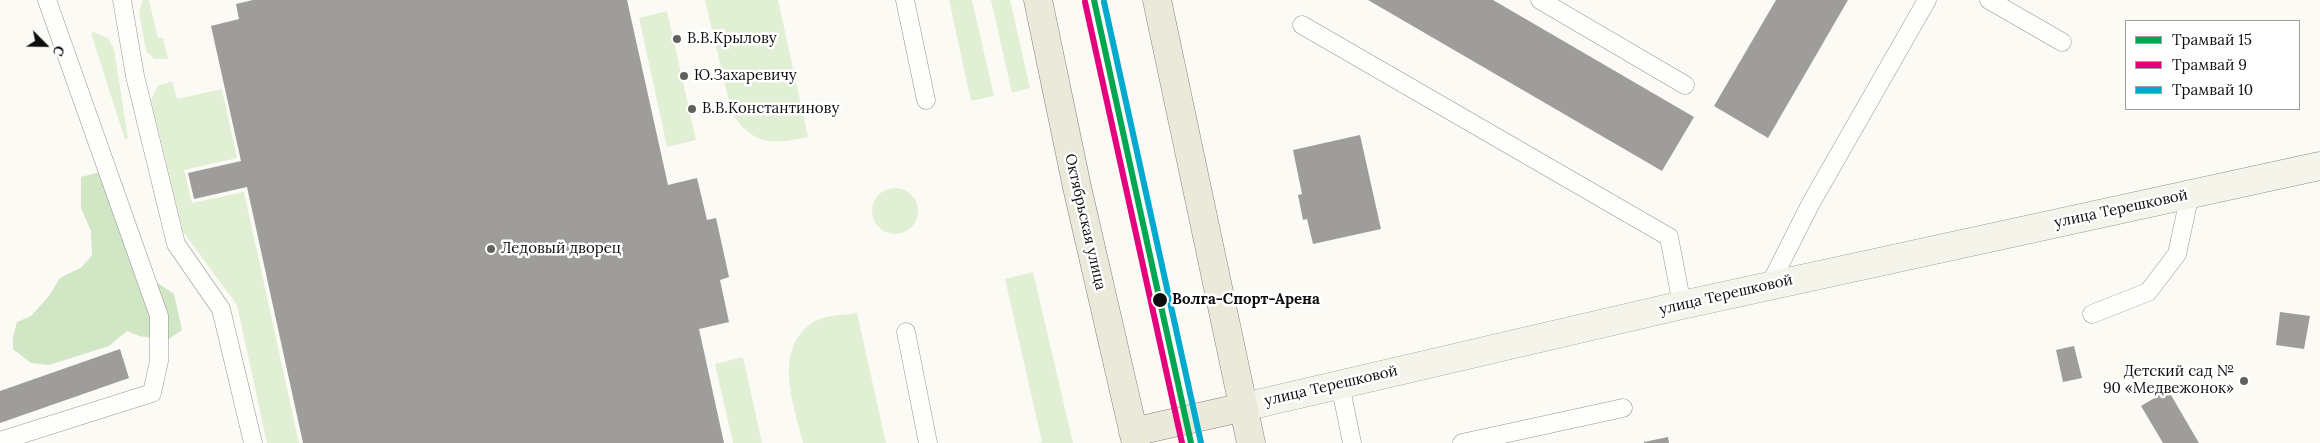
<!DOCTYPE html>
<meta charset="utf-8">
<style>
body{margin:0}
#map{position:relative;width:2320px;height:443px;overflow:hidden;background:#fbfaf4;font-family:Lora,serif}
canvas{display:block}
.legend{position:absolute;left:2125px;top:20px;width:175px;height:90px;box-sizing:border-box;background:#fff;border:1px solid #9f9f9f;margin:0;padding:6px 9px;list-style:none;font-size:15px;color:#0e0e0e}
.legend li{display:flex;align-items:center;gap:10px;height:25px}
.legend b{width:25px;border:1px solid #9f9f9f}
.north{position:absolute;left:20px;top:20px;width:50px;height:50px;-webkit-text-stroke:4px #fff;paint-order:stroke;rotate:113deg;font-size:14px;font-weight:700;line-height:20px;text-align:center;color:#0e0e0e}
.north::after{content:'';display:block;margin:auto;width:18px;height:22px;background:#0e0e0e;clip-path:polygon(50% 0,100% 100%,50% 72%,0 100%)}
</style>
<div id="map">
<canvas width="2320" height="443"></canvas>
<ul class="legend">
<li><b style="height:6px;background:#00a651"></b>Трамвай 15</li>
<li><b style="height:6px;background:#e5007d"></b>Трамвай 9</li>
<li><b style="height:6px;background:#00a9ce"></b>Трамвай 10</li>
</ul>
<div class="north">С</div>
</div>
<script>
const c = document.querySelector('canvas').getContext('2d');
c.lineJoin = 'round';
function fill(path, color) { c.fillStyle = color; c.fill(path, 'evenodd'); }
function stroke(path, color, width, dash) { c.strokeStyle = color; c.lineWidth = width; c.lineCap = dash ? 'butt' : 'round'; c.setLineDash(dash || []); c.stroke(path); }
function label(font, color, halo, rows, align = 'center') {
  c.font = font + ' Lora,serif'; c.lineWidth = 5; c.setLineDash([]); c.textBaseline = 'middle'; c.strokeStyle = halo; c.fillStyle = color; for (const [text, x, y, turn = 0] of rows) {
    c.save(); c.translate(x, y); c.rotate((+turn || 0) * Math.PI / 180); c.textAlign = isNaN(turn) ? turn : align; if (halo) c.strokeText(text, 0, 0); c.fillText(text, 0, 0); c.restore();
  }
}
const green = new Path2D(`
 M 143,0 L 149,0 L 158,38 L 163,38 L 168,59 L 154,59 L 146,51 L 139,11 Z
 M 705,0 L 778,0 L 808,137 C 772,145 754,145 732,114 Z
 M 949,0 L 972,0 L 994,96 L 971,101 Z
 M 991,0 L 1010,0 L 1030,88 L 1012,93 Z
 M 667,11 L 696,140 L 667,147 L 639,18 Z
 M 94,32 L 108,38 L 114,49 L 128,138 L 125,140 L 91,33 Z
 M 172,81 L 177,99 L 222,89 L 237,158 L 184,170 L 192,203 L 244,192 L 299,443 L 267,443 L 237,305 L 183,232 L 151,100 L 158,86 Z
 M872 211a23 23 0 1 1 46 0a23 23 0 1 1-46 0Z
 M 1033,272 L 1073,443 L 1038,443 L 1042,442 L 1005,279 Z
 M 857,313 L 886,443 L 803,443 C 794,404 771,348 815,321 C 826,315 845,315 857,313 Z
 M 743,357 L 762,443 L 733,443 L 715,364 Z`);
const forest = new Path2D(`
 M 100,172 L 114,174 L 123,184 L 126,211 L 152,279 L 174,294 L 182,330 L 167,340 L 139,336 L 127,331 L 109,346 L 49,365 L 31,363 L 13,349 L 13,337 L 17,322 L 31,316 L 49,296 L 60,278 L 82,267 L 92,255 L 91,231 L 81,208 L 81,177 Z`);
const building = new Path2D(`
 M 253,0 L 627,0 L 668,185 L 697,178 L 707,220 L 716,218 L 729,277 L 720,280 L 729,322 L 699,329 L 724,443 L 303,443 L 247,187 L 194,199 L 188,173 L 241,161 L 211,26 L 239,19 L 236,4 Z
 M 1368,0 L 1493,0 L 1694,117 L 1662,171 Z
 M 1776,0 L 1848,0 L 1768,138 L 1714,106 Z
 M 1360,135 L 1381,229 L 1313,244 L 1307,219 L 1303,220 L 1298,195 L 1302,194 L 1293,150 Z
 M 2280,312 L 2310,316 L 2304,349 L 2276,345 Z
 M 2074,346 L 2082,378 L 2063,382 L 2056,350 Z
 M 120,349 L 129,378 L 0,423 L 0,391 Z
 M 2168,390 L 2199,443 L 2163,443 L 2141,406 Z
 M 1668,437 L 1669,443 L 1644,443 L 1644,442 Z`);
const lane = new Path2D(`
 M 122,0 L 135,76 L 176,244 L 221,309 L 253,443
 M 905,0 L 926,100
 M 1540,0 L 1685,85
 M 1989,0 L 2062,42
 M 1302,25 L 1669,237 L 1682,305
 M 1769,286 L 1811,203 L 1927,0
 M 2092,314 L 2148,292 L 2177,254 L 2190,194
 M 906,332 L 928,443
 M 1340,384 L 1352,443
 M 0,441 L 152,393 L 159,361 L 159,316 L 47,0
 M 1462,443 L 1623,408`);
const secondary = new Path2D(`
 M 1244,407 L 1682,305 L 2320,166`);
const primary = new Path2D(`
 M 1038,0 L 1077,187 L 1136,443
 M 1157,0 L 1251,443
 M 1133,432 L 1244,407`);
const tram1 = new Path2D(`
 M 1094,0 L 1191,443`);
const tram2 = new Path2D(`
 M 1085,2 L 1182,443`);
const tram3 = new Path2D(`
 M 1104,2 L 1201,443`);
const markers = [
 [677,39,5,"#61615e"],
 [684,76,5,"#61615e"],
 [692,109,5,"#61615e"],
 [491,249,5,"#61615e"],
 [1160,300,8,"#0e0e0e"],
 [2244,381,5,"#61615e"]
];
const poiNames = [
 ["В.В.Крылову",687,39],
 ["Ю.Захаревичу",694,76],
 ["В.В.Константинову",702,109],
 ["Ледовый дворец",501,249],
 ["Детский сад №",2234,372,"right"],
 ["90 «Медвежонок»",2234,389,"right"]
];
const streetNames = [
 ["улица Терешковой",2121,209,-12],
 ["Октябрьская улица",1085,222,77],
 ["улица Терешковой",1726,295,-13],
 ["улица Терешковой",1331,386,-13]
];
const stopNames = [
 ["Волга-Спорт-Арена",1172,300]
];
fill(green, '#e1f0d5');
fill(forest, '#d1e6c4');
fill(building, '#9e9d99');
stroke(lane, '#959492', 19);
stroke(secondary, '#8b8b88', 29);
stroke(primary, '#82827f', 29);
stroke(lane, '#fefefd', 18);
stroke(secondary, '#f4f4eb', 28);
stroke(primary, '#ebe9da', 28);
stroke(tram1, '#00a651', 6);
stroke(tram2, '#e5007d', 6);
stroke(tram3, '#00a9ce', 6);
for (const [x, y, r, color] of markers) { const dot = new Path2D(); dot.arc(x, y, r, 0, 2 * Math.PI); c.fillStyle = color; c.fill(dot); stroke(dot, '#fff', 2); }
label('15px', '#0e0e0e', '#fff', poiNames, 'left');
label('15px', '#0e0e0e', '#fff', streetNames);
label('bold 15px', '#0e0e0e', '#fff', stopNames, 'left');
</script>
